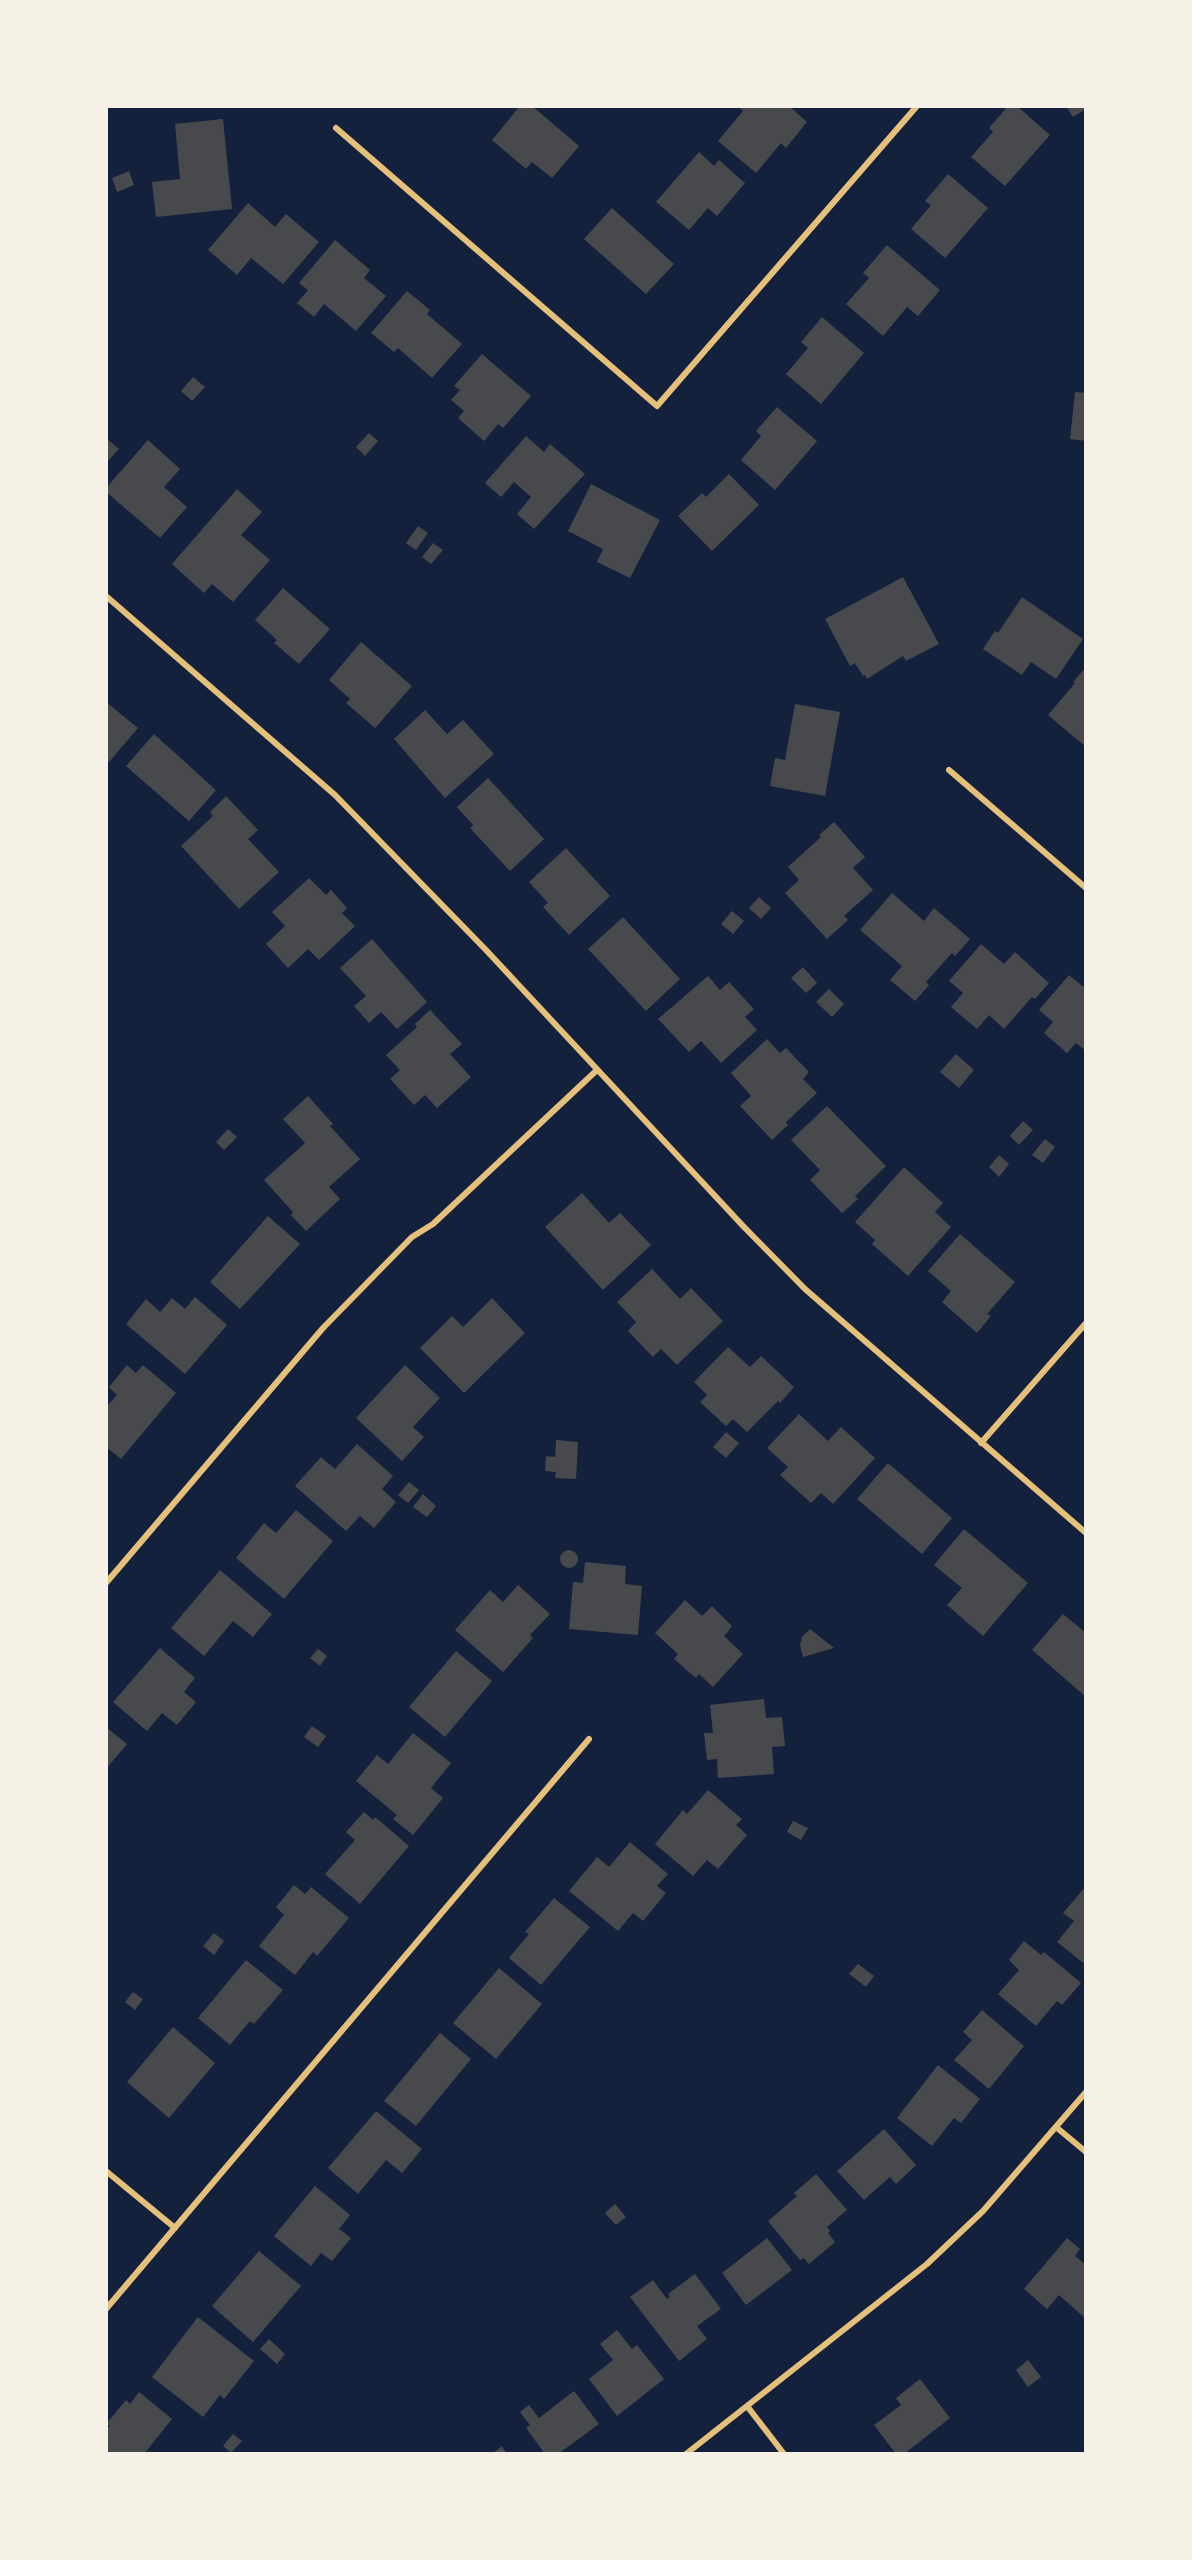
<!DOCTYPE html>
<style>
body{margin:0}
#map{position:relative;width:1192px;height:2560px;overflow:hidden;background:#14213d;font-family:Helvetica,sans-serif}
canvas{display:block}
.frame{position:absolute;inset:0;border:108px solid #f6f1e7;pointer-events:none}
</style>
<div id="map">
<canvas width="1192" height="2560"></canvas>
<div class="frame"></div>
</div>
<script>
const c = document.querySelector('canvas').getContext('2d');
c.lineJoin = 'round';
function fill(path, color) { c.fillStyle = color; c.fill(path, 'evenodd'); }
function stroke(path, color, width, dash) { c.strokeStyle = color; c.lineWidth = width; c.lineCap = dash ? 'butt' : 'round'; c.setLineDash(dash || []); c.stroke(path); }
const building = new Path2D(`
 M 520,106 L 532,106 L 579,146 L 552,178 L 532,162 L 526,169 L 492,140 Z
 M 738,106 L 789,106 L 807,122 L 786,148 L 781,143 L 756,173 L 718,141 L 743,111 Z
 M 1008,106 L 1017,106 L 1050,135 L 1005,186 L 971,157 L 993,132 L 989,128 Z
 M 1066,106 L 1086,106 L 1086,109 L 1073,117 Z
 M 223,119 L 232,209 L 156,217 L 152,182 L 180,179 L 175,124 Z
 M 699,152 L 714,166 L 719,160 L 745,183 L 717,216 L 708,208 L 689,230 L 656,202 Z
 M 129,171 L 134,185 L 117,192 L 112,178 Z
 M 948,174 L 988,208 L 945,258 L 911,229 L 931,205 L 925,201 Z
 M 248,203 L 275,227 L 286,214 L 319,242 L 283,284 L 251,258 L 237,275 L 208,250 Z
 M 612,208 L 674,264 L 646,294 L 584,239 Z
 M 335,240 L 370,270 L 364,278 L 386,296 L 356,331 L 324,304 L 314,317 L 297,303 L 308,290 L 299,283 Z
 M 887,245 L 940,290 L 918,316 L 907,307 L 883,336 L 846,304 L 869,278 L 863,273 Z
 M 407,291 L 430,310 L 427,314 L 462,344 L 432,378 L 398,348 L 394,352 L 371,333 Z
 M 822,317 L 864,353 L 821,404 L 786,374 L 808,348 L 801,342 Z
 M 482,354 L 531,396 L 503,428 L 498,424 L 484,441 L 458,418 L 464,411 L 451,400 L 460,390 L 454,386 Z
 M 193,377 L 205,387 L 192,401 L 181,391 Z
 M 1075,392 L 1086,393 L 1086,441 L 1070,439 Z
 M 777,407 L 817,441 L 775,490 L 741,460 L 761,436 L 756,431 Z
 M 369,433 L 378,441 L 365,456 L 356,447 Z
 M 526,436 L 544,452 L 550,444 L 585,474 L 534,529 L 517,514 L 531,497 L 514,482 L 501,497 L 485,483 Z
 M 106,438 L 119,449 L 106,463 Z
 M 148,440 L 180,469 L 164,487 L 187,507 L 160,538 L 106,492 L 106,488 Z
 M 729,474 L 759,505 L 712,551 L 678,516 L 702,493 L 706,497 Z
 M 591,484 L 660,520 L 630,578 L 597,562 L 603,549 L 568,531 Z
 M 237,489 L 262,512 L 241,535 L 270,560 L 233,602 L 212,584 L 204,593 L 172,564 Z
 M 418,526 L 428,533 L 416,550 L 406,543 Z
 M 433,543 L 443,550 L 431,564 L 422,557 Z
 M 903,577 L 939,644 L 906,661 L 903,656 L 867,679 L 865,675 L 863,676 L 855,663 L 850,666 L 825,619 Z
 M 283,588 L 330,629 L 299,664 L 274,643 L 277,640 L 255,620 Z
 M 1022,597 L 1083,639 L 1056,679 L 1031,662 L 1022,675 L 983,649 L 995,631 L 998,633 Z
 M 361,642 L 412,686 L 375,728 L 346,703 L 350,699 L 329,680 Z
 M 1086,667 L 1086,747 L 1048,715 L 1075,683 L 1073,682 Z
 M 106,702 L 138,728 L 109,762 L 106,759 Z
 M 795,704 L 840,712 L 825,796 L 770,786 L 775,758 L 785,760 Z
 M 425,710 L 447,734 L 463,720 L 494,754 L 445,798 L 394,739 Z
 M 154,734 L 216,790 L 189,821 L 126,766 Z
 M 488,778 L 544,839 L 510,871 L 470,828 L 473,825 L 457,807 Z
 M 226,796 L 258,830 L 248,839 L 279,872 L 239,909 L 181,846 L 213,816 L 210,812 Z
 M 834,822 L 865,857 L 853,868 L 873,890 L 844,916 L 848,920 L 827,939 L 785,893 L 799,880 L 788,867 L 821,837 L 819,835 Z
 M 566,848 L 610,896 L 569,935 L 543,907 L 548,903 L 529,882 Z
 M 309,878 L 326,895 L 331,890 L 347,908 L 342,913 L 355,926 L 319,960 L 308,949 L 288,968 L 266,944 L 285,926 L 272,912 Z
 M 892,893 L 924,921 L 934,908 L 970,939 L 955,956 L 952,953 L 926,982 L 929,985 L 915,1001 L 890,980 L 902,966 L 860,930 Z
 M 759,897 L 771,908 L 761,919 L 749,908 Z
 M 732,911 L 744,921 L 733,934 L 721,924 Z
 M 623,917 L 680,979 L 646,1011 L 588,949 Z
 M 372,939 L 427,1002 L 397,1029 L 381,1012 L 369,1023 L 354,1006 L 366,996 L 340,968 Z
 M 981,944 L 1004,964 L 1015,952 L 1049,983 L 1035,999 L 1032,997 L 1004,1029 L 989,1015 L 977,1029 L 951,1007 L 963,993 L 949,981 Z
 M 803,967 L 817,983 L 806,993 L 791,978 Z
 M 1069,975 L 1086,989 L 1086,1051 L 1076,1043 L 1067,1053 L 1044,1033 L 1053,1022 L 1039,1010 Z
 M 708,976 L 720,990 L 729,982 L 754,1009 L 745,1017 L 757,1030 L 721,1063 L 701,1041 L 689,1052 L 658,1019 Z
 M 829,989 L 844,1004 L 832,1017 L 816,1002 Z
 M 430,1010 L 462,1044 L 450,1054 L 471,1077 L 437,1108 L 425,1095 L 414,1105 L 390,1079 L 400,1070 L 386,1055 L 417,1027 L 415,1024 Z
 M 767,1039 L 780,1053 L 786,1048 L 809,1072 L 803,1079 L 817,1093 L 786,1122 L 788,1125 L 772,1140 L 740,1106 L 751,1096 L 731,1073 Z
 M 956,1054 L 974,1070 L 959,1088 L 940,1072 Z
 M 308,1096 L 333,1124 L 330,1126 L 360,1159 L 329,1187 L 340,1199 L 306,1231 L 291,1215 L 293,1212 L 264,1180 L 305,1143 L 283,1119 Z
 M 827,1106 L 886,1166 L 855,1196 L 858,1199 L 842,1213 L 810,1180 L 820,1170 L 791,1140 Z
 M 1023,1121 L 1033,1130 L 1019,1145 L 1010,1136 Z
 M 228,1129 L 237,1137 L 224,1150 L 216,1142 Z
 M 1045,1139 L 1055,1147 L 1043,1163 L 1032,1155 Z
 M 999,1155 L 1009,1164 L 999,1177 L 989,1167 Z
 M 904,1167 L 943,1203 L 935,1212 L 951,1227 L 908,1276 L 872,1244 L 875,1240 L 855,1222 Z
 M 582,1193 L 609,1223 L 620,1213 L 651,1245 L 603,1290 L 545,1227 Z
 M 268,1216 L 300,1244 L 240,1309 L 210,1282 Z
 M 960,1234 L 1015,1282 L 987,1314 L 991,1316 L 977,1333 L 942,1302 L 951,1291 L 928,1271 Z
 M 652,1269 L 680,1299 L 691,1288 L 723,1321 L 677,1365 L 661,1349 L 653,1357 L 628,1331 L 636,1322 L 617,1302 Z
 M 195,1297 L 227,1325 L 185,1374 L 126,1324 L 146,1299 L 160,1312 L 172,1298 L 185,1309 Z
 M 492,1298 L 525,1333 L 464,1393 L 420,1348 L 452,1316 L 463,1327 Z
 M 728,1347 L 750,1367 L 761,1356 L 794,1387 L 780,1403 L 778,1401 L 747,1432 L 733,1419 L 726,1426 L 700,1402 L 707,1395 L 694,1382 Z
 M 127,1365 L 136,1373 L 143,1365 L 176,1393 L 121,1459 L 106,1447 L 106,1407 L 117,1395 L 109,1387 Z
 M 405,1365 L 440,1398 L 413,1427 L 424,1437 L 402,1461 L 356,1418 Z
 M 799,1414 L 828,1441 L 841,1427 L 875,1458 L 833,1504 L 821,1493 L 811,1503 L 780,1475 L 788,1467 L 767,1448 Z
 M 726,1432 L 739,1443 L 726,1458 L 713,1447 Z
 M 556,1440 L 578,1442 L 576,1479 L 555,1478 L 556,1472 L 545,1471 L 546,1456 L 555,1457 Z
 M 357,1444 L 393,1476 L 382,1489 L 396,1502 L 374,1528 L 360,1516 L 346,1531 L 295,1486 L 321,1457 L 335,1469 Z
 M 888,1463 L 952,1518 L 922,1554 L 857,1499 Z
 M 409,1482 L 419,1490 L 408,1503 L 398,1495 Z
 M 423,1494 L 436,1506 L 427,1517 L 413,1507 Z
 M 296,1510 L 333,1541 L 284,1599 L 236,1558 L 264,1523 L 276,1533 Z
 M 964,1529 L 1028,1583 L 983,1636 L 947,1605 L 962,1588 L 934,1565 Z
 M560 1559a9 9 0 1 1 18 0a9 9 0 1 1-18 0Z
 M 585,1562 L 626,1566 L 625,1584 L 642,1586 L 638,1635 L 569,1629 L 573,1582 L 583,1583 Z
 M 220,1570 L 272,1614 L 253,1637 L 233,1621 L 204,1656 L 171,1628 Z
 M 518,1585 L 550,1614 L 530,1635 L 533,1638 L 503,1672 L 455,1630 L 490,1590 L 503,1602 Z
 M 685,1600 L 702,1616 L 712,1606 L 732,1626 L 724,1636 L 743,1654 L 713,1687 L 699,1674 L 696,1678 L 674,1659 L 678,1654 L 655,1633 Z
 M 1063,1614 L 1086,1633 L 1086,1697 L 1032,1650 Z
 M 810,1629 L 834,1648 L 803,1657 L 800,1645 L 802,1637 Z
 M 160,1648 L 195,1678 L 184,1692 L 196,1702 L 177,1725 L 162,1713 L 147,1731 L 113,1702 Z
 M 318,1649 L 327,1656 L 320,1666 L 310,1658 Z
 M 456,1651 L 492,1681 L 445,1737 L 409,1707 Z
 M 764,1699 L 766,1718 L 782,1717 L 785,1746 L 772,1747 L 774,1774 L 718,1778 L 717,1759 L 707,1760 L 704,1733 L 713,1733 L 710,1705 Z
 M 312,1726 L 326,1736 L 318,1747 L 304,1737 Z
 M 106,1727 L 127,1744 L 106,1769 Z
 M 413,1733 L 451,1763 L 431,1788 L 443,1798 L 413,1835 L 393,1819 L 397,1815 L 356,1781 L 377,1755 L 388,1764 Z
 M 708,1790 L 742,1819 L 736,1825 L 747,1835 L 718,1869 L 707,1860 L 693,1876 L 655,1844 L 683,1810 L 687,1814 Z
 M 364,1812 L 373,1820 L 375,1817 L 409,1846 L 360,1904 L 325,1874 L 355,1840 L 346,1832 Z
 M 793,1821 L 808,1828 L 801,1840 L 787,1832 Z
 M 630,1842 L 668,1874 L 657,1886 L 666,1893 L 643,1921 L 633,1913 L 618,1931 L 569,1891 L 597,1857 L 609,1867 Z
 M 294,1885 L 305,1894 L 311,1887 L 349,1918 L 317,1956 L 313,1952 L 295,1975 L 259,1946 L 284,1915 L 276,1907 Z
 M 1086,1886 L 1086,1965 L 1057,1942 L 1074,1921 L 1063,1913 Z
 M 554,1898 L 590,1927 L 541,1985 L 509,1958 L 529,1934 L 525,1932 Z
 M 214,1933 L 224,1941 L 214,1955 L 203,1946 Z
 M 1024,1941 L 1041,1955 L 1044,1952 L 1081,1983 L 1062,2005 L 1057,2001 L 1036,2026 L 998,1994 L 1019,1970 L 1009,1960 Z
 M 246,1960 L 283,1990 L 254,2024 L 250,2021 L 230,2045 L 198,2018 Z
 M 858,1964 L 874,1976 L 866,1987 L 849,1974 Z
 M 499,1968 L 542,2004 L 496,2059 L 453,2023 Z
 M 133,1992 L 143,1999 L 135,2010 L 125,2002 Z
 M 982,2010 L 1024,2046 L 989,2089 L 954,2060 L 972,2040 L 963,2032 Z
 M 173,2027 L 215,2063 L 169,2118 L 127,2082 Z
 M 440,2033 L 471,2059 L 416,2126 L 384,2101 Z
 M 938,2065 L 980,2099 L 961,2123 L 954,2118 L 932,2146 L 897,2118 Z
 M 376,2111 L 422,2149 L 402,2173 L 386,2160 L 358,2194 L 328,2168 Z
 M 884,2129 L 916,2165 L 896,2184 L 890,2177 L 864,2200 L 837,2171 Z
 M 816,2174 L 847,2210 L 827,2227 L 830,2231 L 828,2233 L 835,2242 L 809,2264 L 804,2258 L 800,2260 L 768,2221 L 797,2196 L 794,2193 Z
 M 315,2186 L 350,2215 L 339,2229 L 351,2238 L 332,2261 L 321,2253 L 311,2266 L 274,2236 Z
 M 615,2204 L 626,2217 L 616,2225 L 605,2213 Z
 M 767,2238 L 792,2270 L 746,2305 L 722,2273 Z
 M 1067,2238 L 1080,2249 L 1075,2256 L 1086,2265 L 1086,2319 L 1059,2295 L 1047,2309 L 1024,2289 Z
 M 259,2251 L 301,2286 L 253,2342 L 212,2306 Z
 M 695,2274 L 721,2309 L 697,2326 L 707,2339 L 679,2361 L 630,2297 L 653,2280 L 667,2299 L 670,2297 L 668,2294 Z
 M 198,2317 L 254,2361 L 224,2399 L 220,2395 L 203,2417 L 152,2377 Z
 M 617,2330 L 632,2349 L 637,2345 L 664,2379 L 617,2416 L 589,2379 L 613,2360 L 600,2344 Z
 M 269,2339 L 285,2354 L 277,2364 L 260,2349 Z
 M 1028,2360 L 1041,2377 L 1028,2387 L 1016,2370 Z
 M 920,2379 L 950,2418 L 904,2454 L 896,2454 L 874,2425 L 901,2405 L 896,2398 Z
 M 574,2391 L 599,2424 L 558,2454 L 545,2454 L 526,2428 L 530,2425 L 520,2412 L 529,2405 L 539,2418 Z
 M 139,2392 L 172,2419 L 144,2454 L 106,2454 L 106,2430 L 110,2426 L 107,2423 L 126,2400 L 130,2404 Z
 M 233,2434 L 242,2441 L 231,2453 L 223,2446 Z
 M 502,2446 L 507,2454 L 492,2454 Z`);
const minor = new Path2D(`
 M 336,128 L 657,406 L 917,106
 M 106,596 L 335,795 L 486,950 L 744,1227 L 805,1289 L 1086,1533
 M 949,770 L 1086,888
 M 981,1443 L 1086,1323
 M 106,1583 L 323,1328 L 412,1237 L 433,1224 L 597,1070
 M 1056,2127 L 1086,2152
 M 106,2171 L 175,2228
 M 106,2309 L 589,1739
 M 747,2406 L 784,2454
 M 686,2454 L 927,2264 L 983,2211 L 1086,2092`);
fill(building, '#48494c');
stroke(minor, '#e5c07b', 6);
</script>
